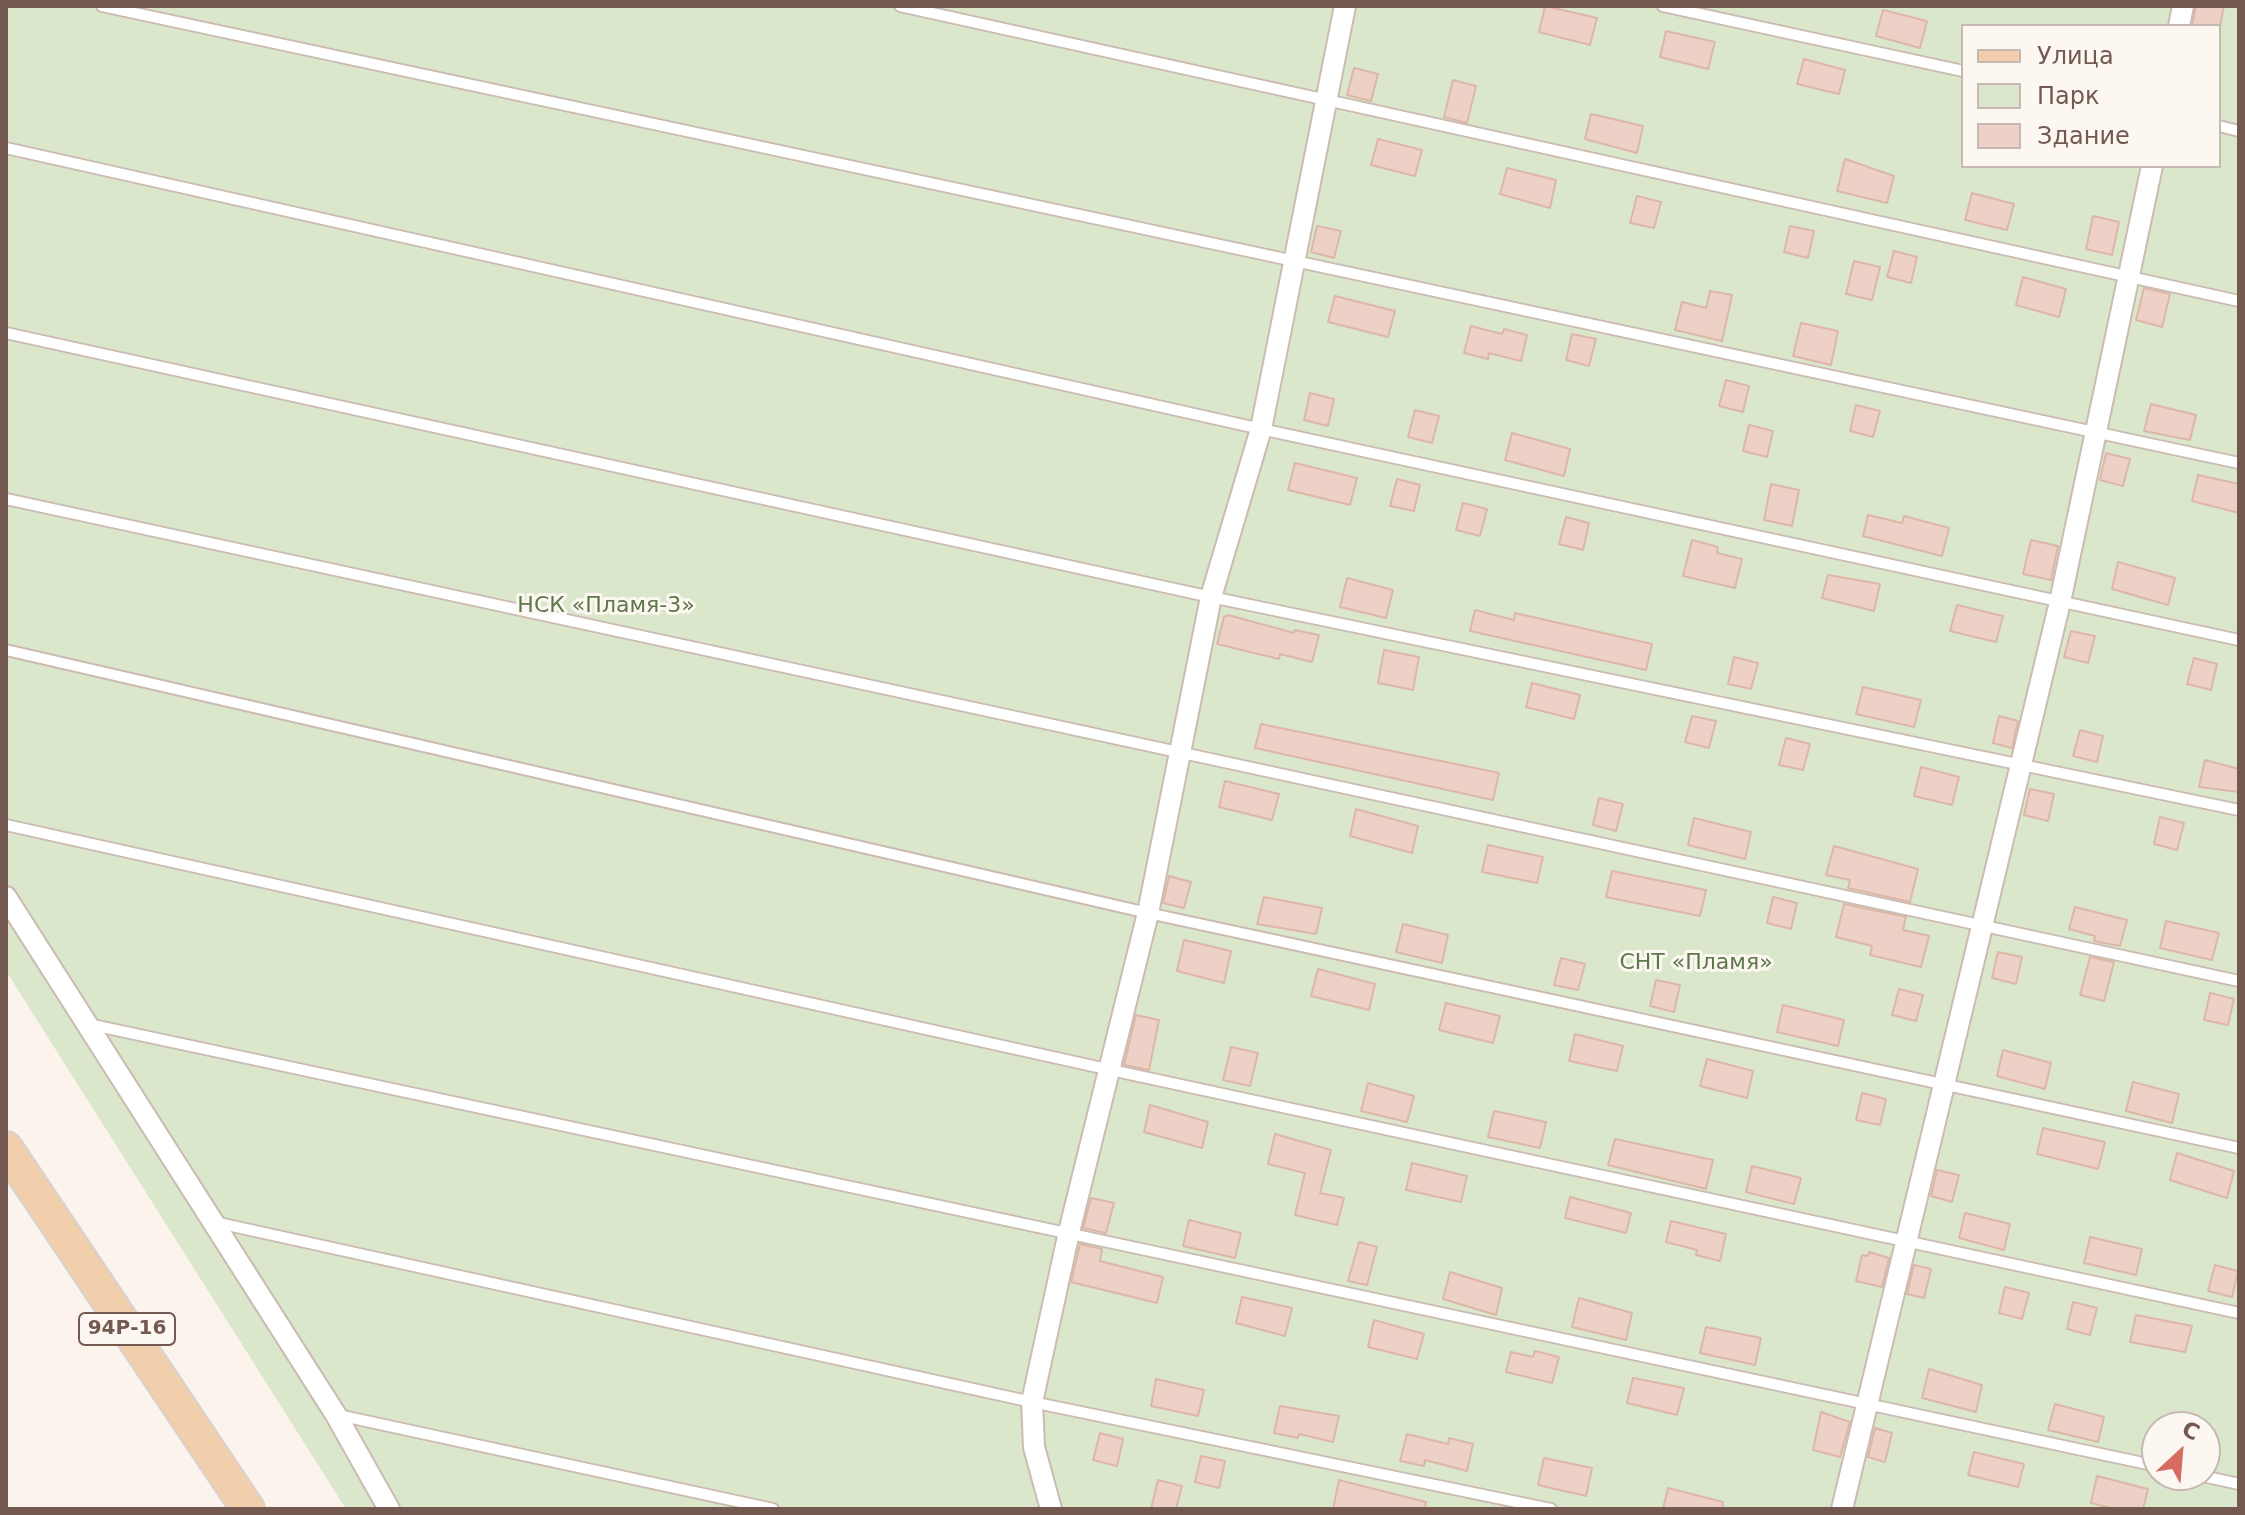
<!DOCTYPE html>
<meta charset="utf-8">
<style>
body{margin:0}
#map{position:relative;width:2245px;height:1515px;overflow:hidden;background:#fbf3ec;font-family:"DejaVu Sans",sans-serif}
canvas{display:block}
.frame{position:absolute;inset:0;border:8px solid #745951;pointer-events:none}
.legend{position:absolute;left:1961px;top:24px;width:260px;height:144px;box-sizing:border-box;background:#fdf7f2;border:2px solid #c6b8b2;margin:0;padding:10px 14px;list-style:none;font-size:24px;color:#745951}
.legend li{display:flex;align-items:center;gap:16px;height:40px}
.legend b{width:40px;border:2px solid #c6b8b2}
.north{position:absolute;left:2141px;top:1411px;width:80px;height:80px;box-sizing:border-box;background:#fdf7f2;border:2px solid #c6b8b2;border-radius:50%;rotate:26deg;font-size:22px;font-weight:700;line-height:32px;text-align:center;color:#745951}
.north::after{content:'';display:block;margin:auto;width:28px;height:36px;background:#d66b5f;clip-path:polygon(50% 0,100% 100%,50% 72%,0 100%)}
</style>
<div id="map">
<canvas width="2245" height="1515"></canvas>
<div class="frame"></div>
<ul class="legend">
<li><b style="height:10px;background:#f1cfac"></b>Улица</li>
<li><b style="height:22px;background:#dae7cb"></b>Парк</li>
<li><b style="height:22px;background:#edd1c6"></b>Здание</li>
</ul>
<div class="north">С</div>
</div>
<script>
const c = document.querySelector('canvas').getContext('2d');
c.lineJoin = 'round';
function fill(path, color) { c.fillStyle = color; c.fill(path, 'evenodd'); }
function stroke(path, color, width, dash) { c.strokeStyle = color; c.lineWidth = width; c.lineCap = dash ? 'butt' : 'round'; c.setLineDash(dash || []); c.stroke(path); }
function label(font, color, halo, rows, align = 'center') {
  c.font = font + ' "DejaVu Sans",sans-serif'; c.lineWidth = 6; c.setLineDash([]); c.textBaseline = 'middle'; c.strokeStyle = halo; c.fillStyle = color; for (const [text, x, y, turn = 0] of rows) {
    c.save(); c.translate(x, y); c.rotate((+turn || 0) * Math.PI / 180); c.textAlign = isNaN(turn) ? turn : align; if (halo) c.strokeText(text, 0, 0); c.fillText(text, 0, 0); c.restore();
  }
}
const green = new Path2D(`
 M 6,6 L 2239,6 L 2239,1509 L 346,1509 L 6,971 ZM 1963,26 L 2219,26 L 2219,166 L 1963,166 ZM 2157,1427 L 2205,1427 L 2205,1475 L 2157,1475 Z`);
const building = new Path2D(`
 M 1545,6 L 1597,18 L 1590,45 L 1539,32 Z
 M 2196,6 L 2224,6 L 2220,26 L 2192,26 Z
 M 1883,10 L 1927,21 L 1920,48 L 1876,36 Z
 M 1666,31 L 1715,42 L 1708,69 L 1660,57 Z
 M 1804,59 L 1845,70 L 1839,94 L 1797,84 Z
 M 1354,68 L 1378,74 L 1371,101 L 1347,95 Z
 M 1453,80 L 1476,86 L 1467,123 L 1444,117 Z
 M 1591,114 L 1643,126 L 1637,153 L 1585,139 Z
 M 1378,139 L 1422,150 L 1415,176 L 1371,165 Z
 M 1845,159 L 1894,176 L 1887,203 L 1837,191 Z
 M 1507,168 L 1556,180 L 1550,208 L 1500,194 Z
 M 1972,193 L 2014,204 L 2007,230 L 1965,220 Z
 M 1637,196 L 1661,202 L 1654,228 L 1630,223 Z
 M 2093,216 L 2119,222 L 2112,255 L 2086,249 Z
 M 1317,226 L 1341,231 L 1334,258 L 1311,252 Z
 M 1790,226 L 1814,231 L 1808,258 L 1784,252 Z
 M 1894,251 L 1917,257 L 1911,283 L 1887,277 Z
 M 1854,261 L 1880,267 L 1872,300 L 1846,294 Z
 M 2023,277 L 2066,289 L 2059,317 L 2016,305 Z
 M 2144,288 L 2170,294 L 2162,327 L 2136,320 Z
 M 1710,291 L 1732,295 L 1722,341 L 1675,330 L 1682,302 L 1706,308 Z
 M 1335,296 L 1395,311 L 1388,337 L 1328,322 Z
 M 1801,323 L 1838,331 L 1831,365 L 1793,356 Z
 M 1471,326 L 1502,334 L 1504,329 L 1527,335 L 1521,361 L 1489,353 L 1488,359 L 1464,353 Z
 M 1572,334 L 1596,339 L 1589,366 L 1566,360 Z
 M 1726,380 L 1749,386 L 1743,412 L 1719,406 Z
 M 1310,393 L 1334,399 L 1328,426 L 1304,420 Z
 M 2151,404 L 2196,415 L 2190,440 L 2144,431 Z
 M 1856,405 L 1880,411 L 1873,437 L 1850,431 Z
 M 1415,410 L 1439,416 L 1432,443 L 1408,437 Z
 M 1749,425 L 1773,431 L 1767,457 L 1743,451 Z
 M 1512,433 L 1570,449 L 1564,476 L 1505,460 Z
 M 2106,453 L 2130,459 L 2123,486 L 2100,480 Z
 M 1295,463 L 1357,478 L 1350,505 L 1288,490 Z
 M 2198,475 L 2239,484 L 2239,513 L 2192,501 Z
 M 1397,479 L 1420,485 L 1414,511 L 1390,506 Z
 M 1771,484 L 1799,490 L 1792,526 L 1764,520 Z
 M 1463,503 L 1487,509 L 1480,536 L 1456,530 Z
 M 1868,515 L 1902,523 L 1904,516 L 1949,528 L 1942,556 L 1863,536 Z
 M 1566,517 L 1589,523 L 1583,550 L 1559,544 Z
 M 1692,540 L 1718,547 L 1717,553 L 1742,559 L 1735,588 L 1683,576 Z
 M 2031,540 L 2058,546 L 2051,580 L 2023,574 Z
 M 2118,562 L 2175,578 L 2168,605 L 2112,589 Z
 M 1828,575 L 1880,584 L 1874,611 L 1822,598 Z
 M 1347,578 L 1393,590 L 1386,618 L 1340,607 Z
 M 1957,605 L 2003,616 L 1996,642 L 1950,631 Z
 M 1475,610 L 1514,620 L 1515,613 L 1652,644 L 1646,670 L 1470,631 Z
 M 1228,615 L 1294,633 L 1295,630 L 1319,635 L 1312,662 L 1280,654 L 1279,659 L 1217,644 L 1224,617 Z
 M 2071,631 L 2095,636 L 2088,663 L 2064,657 Z
 M 1384,650 L 1419,657 L 1413,690 L 1378,683 Z
 M 1734,657 L 1758,663 L 1751,689 L 1728,684 Z
 M 2194,658 L 2217,664 L 2211,690 L 2187,684 Z
 M 1532,683 L 1580,695 L 1574,719 L 1526,707 Z
 M 1863,687 L 1921,700 L 1914,727 L 1856,714 Z
 M 1692,716 L 1716,721 L 1709,748 L 1685,742 Z
 M 1999,716 L 2018,721 L 2012,748 L 1993,743 Z
 M 1261,724 L 1499,773 L 1493,800 L 1255,748 Z
 M 2080,730 L 2103,736 L 2097,762 L 2073,756 Z
 M 1786,738 L 1810,744 L 1803,770 L 1779,765 Z
 M 2205,760 L 2239,769 L 2239,792 L 2199,787 Z
 M 1921,767 L 1959,777 L 1952,805 L 1914,796 Z
 M 1225,781 L 1279,794 L 1272,820 L 1219,807 Z
 M 2030,789 L 2054,794 L 2048,821 L 2024,815 Z
 M 1599,798 L 1623,804 L 1616,831 L 1593,825 Z
 M 1356,809 L 1418,826 L 1412,853 L 1350,836 Z
 M 2160,817 L 2184,823 L 2177,850 L 2154,844 Z
 M 1694,818 L 1751,832 L 1745,859 L 1688,845 Z
 M 1488,845 L 1543,857 L 1537,883 L 1482,872 Z
 M 1834,846 L 1918,869 L 1910,902 L 1848,888 L 1850,880 L 1826,875 Z
 M 1612,871 L 1706,890 L 1700,916 L 1606,897 Z
 M 1169,876 L 1191,882 L 1184,908 L 1163,903 Z
 M 1264,897 L 1322,908 L 1316,934 L 1257,924 Z
 M 1773,897 L 1797,903 L 1791,929 L 1767,923 Z
 M 1844,904 L 1906,917 L 1903,930 L 1929,936 L 1921,967 L 1870,955 L 1872,946 L 1836,937 Z
 M 2075,907 L 2127,920 L 2120,946 L 2094,941 L 2095,936 L 2069,929 Z
 M 2166,921 L 2219,933 L 2212,960 L 2160,948 Z
 M 1403,924 L 1448,935 L 1442,963 L 1396,952 Z
 M 1184,940 L 1231,951 L 1224,983 L 1177,971 Z
 M 1998,952 L 2022,957 L 2016,984 L 1992,978 Z
 M 2090,957 L 2114,962 L 2104,1001 L 2080,995 Z
 M 1561,958 L 1585,964 L 1578,990 L 1554,985 Z
 M 1318,969 L 1375,984 L 1369,1010 L 1311,996 Z
 M 1656,980 L 1680,985 L 1674,1012 L 1650,1006 Z
 M 1899,989 L 1923,995 L 1916,1021 L 1892,1015 Z
 M 2210,993 L 2234,999 L 2228,1025 L 2204,1020 Z
 M 1446,1003 L 1500,1016 L 1493,1043 L 1439,1030 Z
 M 1783,1005 L 1844,1020 L 1838,1046 L 1777,1032 Z
 M 1136,1015 L 1159,1020 L 1149,1070 L 1124,1065 Z
 M 1575,1034 L 1623,1046 L 1617,1071 L 1569,1061 Z
 M 1231,1047 L 1258,1053 L 1250,1086 L 1223,1080 Z
 M 2003,1050 L 2051,1063 L 2045,1089 L 1997,1076 Z
 M 1707,1059 L 1753,1071 L 1747,1098 L 1700,1086 Z
 M 2133,1082 L 2179,1094 L 2172,1123 L 2126,1111 Z
 M 1368,1083 L 1414,1096 L 1407,1122 L 1361,1111 Z
 M 1862,1093 L 1886,1099 L 1880,1125 L 1856,1120 Z
 M 1150,1105 L 1208,1122 L 1202,1148 L 1144,1132 Z
 M 1494,1111 L 1546,1122 L 1540,1148 L 1488,1137 Z
 M 2043,1128 L 2105,1142 L 2098,1169 L 2037,1154 Z
 M 1275,1134 L 1331,1150 L 1320,1193 L 1344,1198 L 1337,1225 L 1295,1215 L 1305,1173 L 1268,1164 Z
 M 1615,1139 L 1713,1160 L 1706,1189 L 1608,1165 Z
 M 2177,1153 L 2234,1171 L 2227,1198 L 2170,1180 Z
 M 1412,1163 L 1467,1176 L 1461,1202 L 1406,1190 Z
 M 1752,1166 L 1801,1178 L 1794,1204 L 1746,1192 Z
 M 1937,1170 L 1959,1175 L 1952,1202 L 1931,1196 Z
 M 1570,1197 L 1631,1213 L 1626,1233 L 1565,1218 Z
 M 1091,1198 L 1114,1203 L 1106,1233 L 1083,1228 Z
 M 1965,1213 L 2010,1224 L 2004,1250 L 1959,1238 Z
 M 1189,1220 L 1241,1233 L 1235,1258 L 1183,1246 Z
 M 1671,1221 L 1726,1234 L 1720,1261 L 1696,1255 L 1697,1250 L 1666,1242 Z
 M 2090,1237 L 2142,1249 L 2136,1275 L 2084,1263 Z
 M 1359,1242 L 1377,1247 L 1367,1285 L 1348,1281 Z
 M 1080,1244 L 1102,1249 L 1100,1261 L 1163,1277 L 1157,1303 L 1071,1282 Z
 M 1869,1252 L 1889,1258 L 1882,1287 L 1856,1281 L 1862,1255 L 1868,1256 Z
 M 1914,1265 L 1931,1269 L 1924,1298 L 1907,1294 Z
 M 2215,1265 L 2238,1271 L 2232,1297 L 2208,1291 Z
 M 1450,1272 L 1502,1288 L 1496,1315 L 1443,1299 Z
 M 2005,1287 L 2029,1293 L 2022,1319 L 1999,1313 Z
 M 1242,1297 L 1292,1308 L 1285,1336 L 1236,1323 Z
 M 1579,1298 L 1632,1313 L 1626,1340 L 1572,1327 Z
 M 2073,1302 L 2097,1308 L 2090,1335 L 2067,1329 Z
 M 2136,1315 L 2192,1326 L 2185,1352 L 2130,1342 Z
 M 1374,1320 L 1424,1334 L 1417,1359 L 1368,1347 Z
 M 1706,1327 L 1761,1338 L 1755,1365 L 1700,1353 Z
 M 1535,1351 L 1559,1357 L 1552,1383 L 1506,1372 L 1511,1352 L 1533,1357 Z
 M 1929,1369 L 1982,1385 L 1976,1412 L 1922,1398 Z
 M 1633,1378 L 1684,1388 L 1677,1415 L 1627,1403 Z
 M 1156,1379 L 1204,1390 L 1198,1416 L 1151,1406 Z
 M 2055,1404 L 2104,1417 L 2098,1442 L 2048,1430 Z
 M 1280,1406 L 1339,1416 L 1333,1442 L 1299,1434 L 1298,1438 L 1274,1433 Z
 M 1821,1412 L 1850,1422 L 1840,1457 L 1813,1450 Z
 M 1875,1428 L 1892,1433 L 1885,1462 L 1868,1457 Z
 M 1100,1433 L 1123,1439 L 1117,1466 L 1093,1460 Z
 M 1407,1434 L 1448,1444 L 1449,1438 L 1473,1444 L 1467,1471 L 1425,1460 L 1424,1466 L 1400,1461 Z
 M 1974,1452 L 2024,1464 L 2018,1487 L 1968,1475 Z
 M 1201,1456 L 1225,1461 L 1219,1488 L 1195,1482 Z
 M 1544,1458 L 1592,1468 L 1586,1496 L 1538,1485 Z
 M 2097,1476 L 2148,1489 L 2143,1509 L 2115,1509 L 2091,1503 Z
 M 1158,1480 L 1182,1486 L 1176,1509 L 1151,1509 Z
 M 1339,1480 L 1426,1502 L 1425,1509 L 1333,1509 Z
 M 1668,1488 L 1723,1502 L 1722,1509 L 1663,1509 Z`);
const lane = new Path2D(`
 M 102,6 L 2239,463
 M 900,6 L 2239,301
 M 1663,6 L 1963,71
 M 2219,126 L 2239,131
 M 6,148 L 1261,429 L 2239,640
 M 6,333 L 1211,597 L 2239,810
 M 6,499 L 2239,981
 M 6,650 L 1148,913 L 2239,1148
 M 6,825 L 1111,1070 L 2239,1313
 M 88,1024 L 2157,1466
 M 214,1222 L 1032,1402 L 1551,1509
 M 338,1415 L 773,1509
 M 2198,1475 L 2239,1484`);
const street = new Path2D(`
 M 2179,26 L 2183,6
 M 6,897 L 336,1415 L 389,1509
 M 1051,1509 L 1034,1447 L 1032,1402 L 1069,1232 L 1148,913 L 1211,597 L 1261,429 L 1345,6
 M 1842,1509 L 2060,602 L 2152,166`);
const primary = new Path2D(`
 M 6,1148 L 248,1509`);
const shields = [
 [127,1329,96]
];
const shieldNames = [
 ["94Р-16",127,1329]
];
const parkNames = [
 ["НСК «Пламя-3»",606,606],
 ["СНТ «Пламя»",1696,963]
];
fill(green, '#dae7cb');
fill(building, '#edd1c6');
stroke(building, '#deb6a8', 2);
stroke(lane, '#ccbbb2', 14);
stroke(street, '#ccbbb2', 24);
stroke(primary, '#d8d1ce', 36);
stroke(lane, '#fff', 10);
stroke(street, '#fff', 20);
stroke(primary, '#f1cfac', 32);
for (const [x, y, w] of shields) { const box = new Path2D(); box.roundRect(x - w / 2, y - 16, w, 32, 6); c.fillStyle = '#fdf7f2'; c.fill(box); stroke(box, '#745951', 2); }
label('bold 20px', '#745951', null, shieldNames);
label('22px', '#5d784a', '#fdf7f2', parkNames);
</script>
